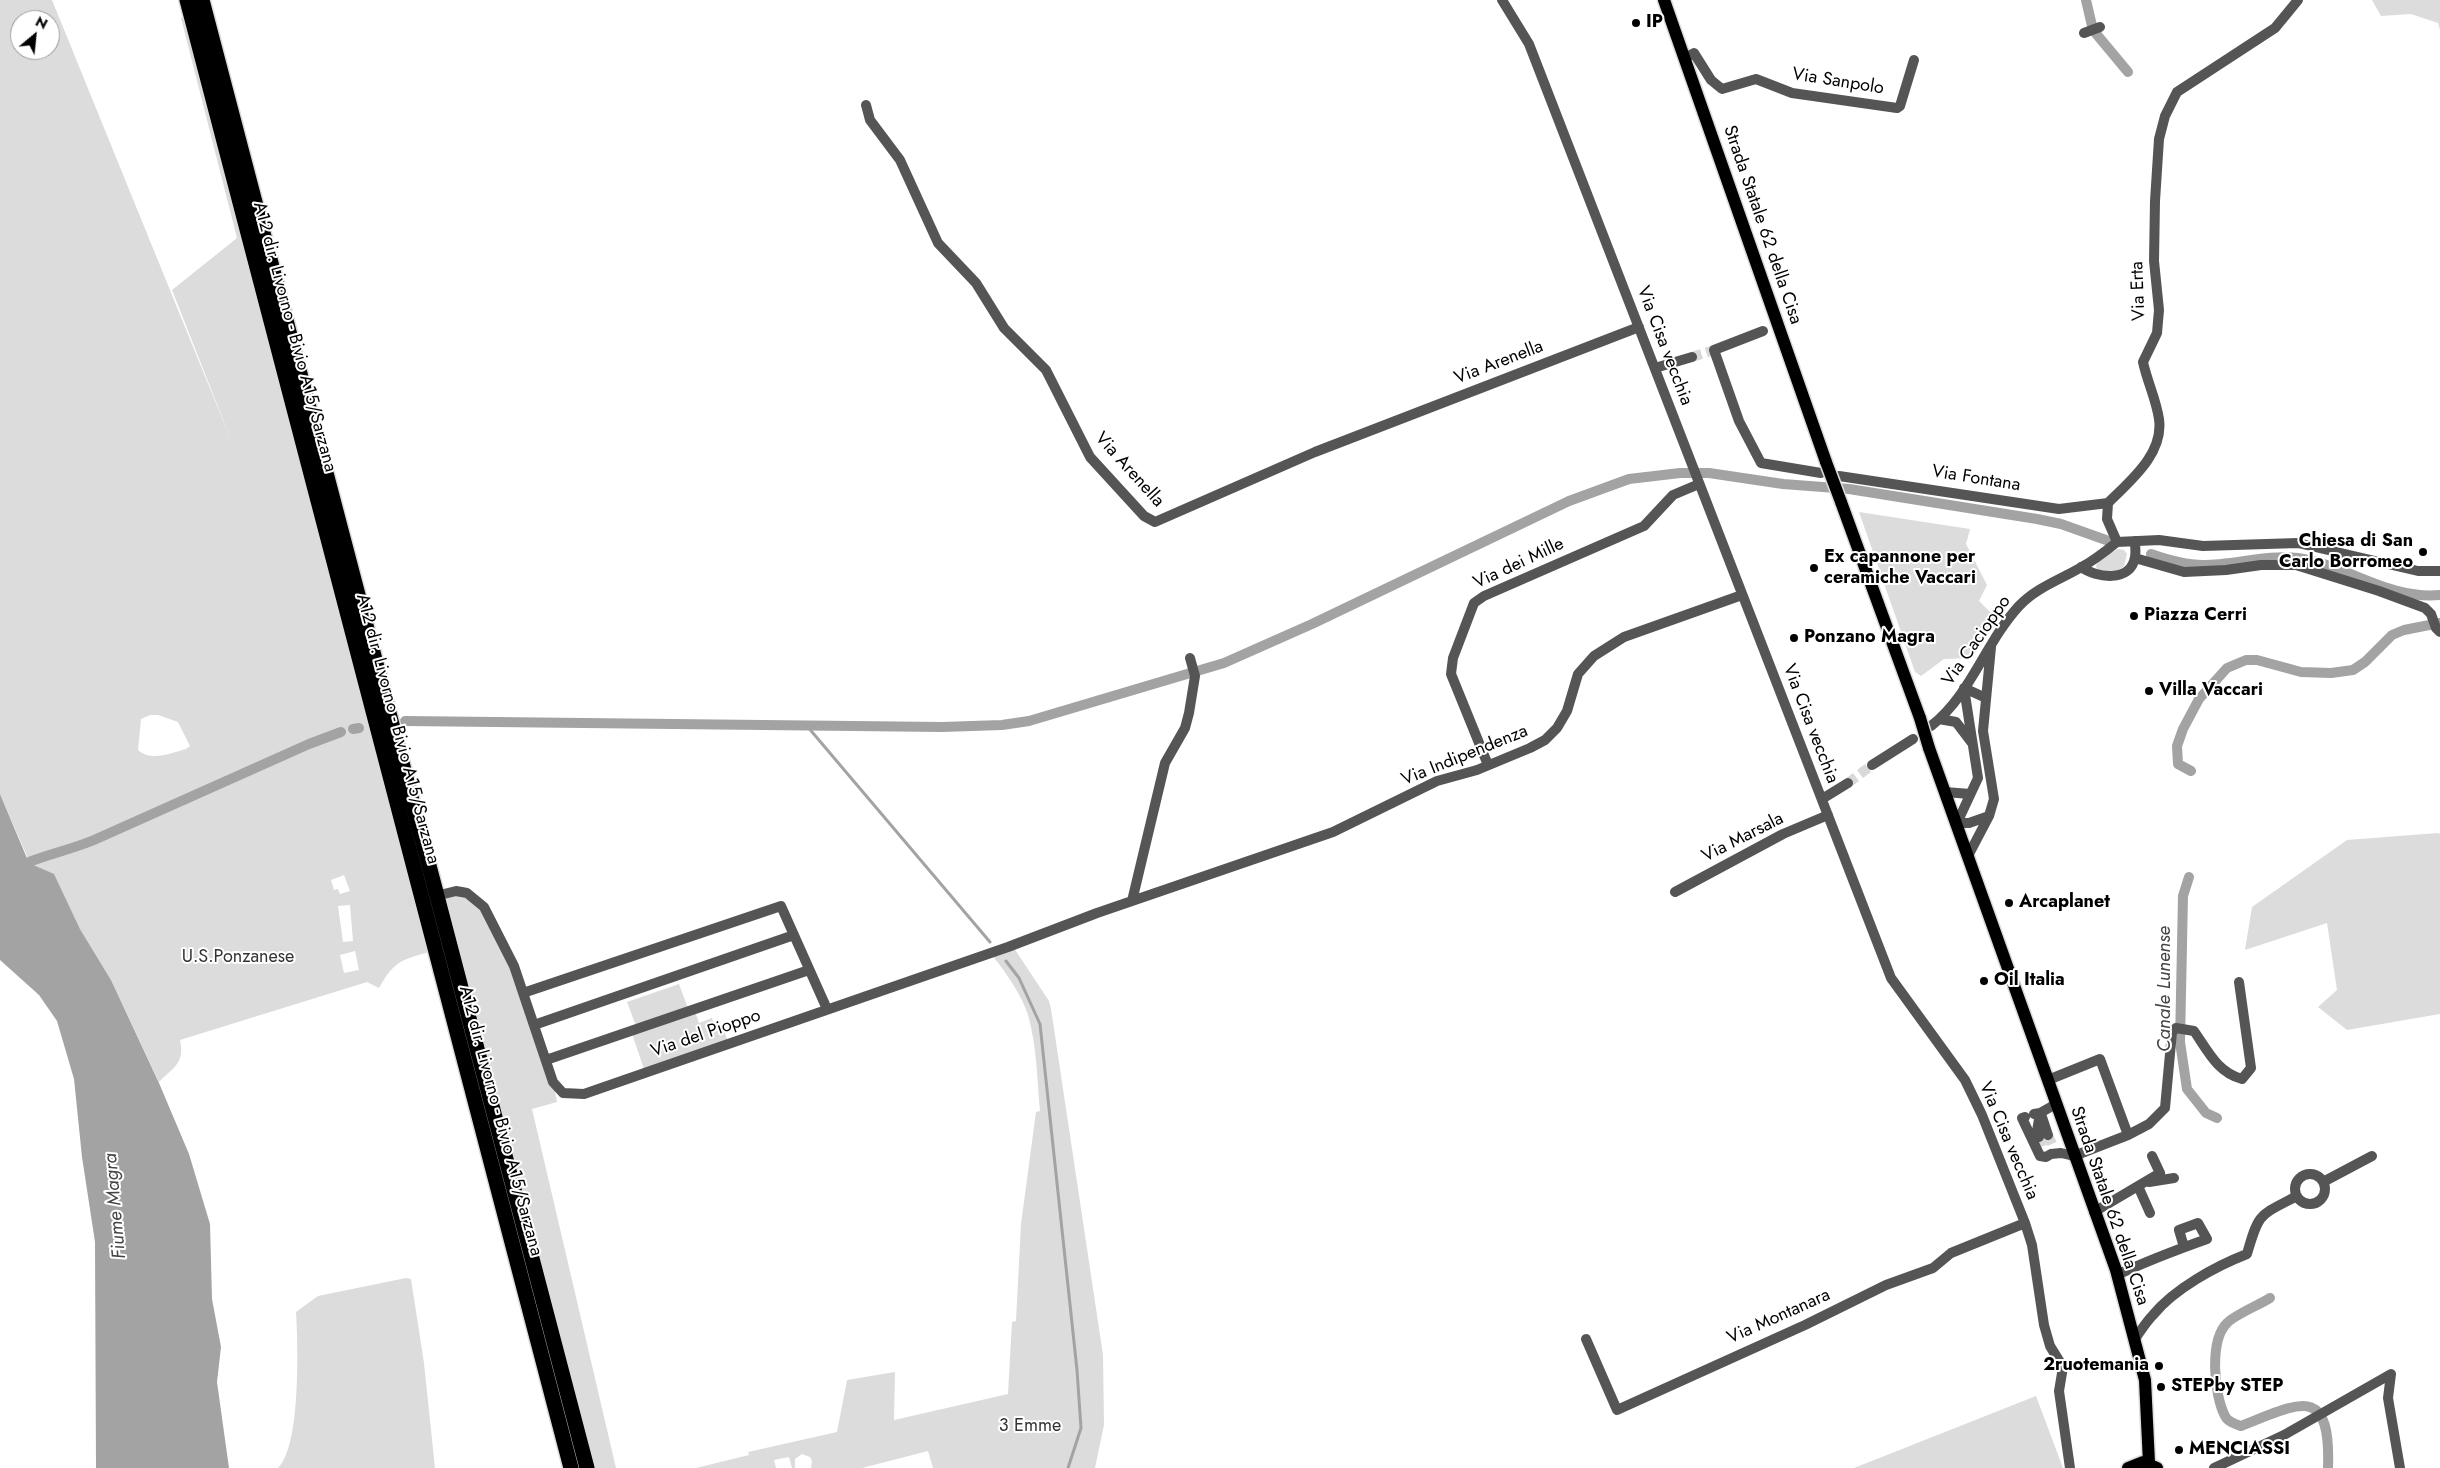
<!DOCTYPE html>
<style>
body{margin:0}
#map{position:relative;width:2440px;height:1468px;overflow:hidden;background:#fff;font-family:Jost,sans-serif}
canvas{display:block}
.north{position:absolute;left:10px;top:10px;width:50px;height:50px;box-sizing:border-box;background:#fff;border:1px solid #999;border-radius:50%;rotate:28deg;font-size:14px;font-weight:700;line-height:20px;text-align:center;color:#000}
.north::after{content:'';display:block;margin:auto;width:18px;height:22px;background:#000;clip-path:polygon(50% 0,100% 100%,50% 72%,0 100%)}
</style>
<div id="map">
<canvas width="2440" height="1468"></canvas>
<div class="north">N</div>
</div>
<script>
const c = document.querySelector('canvas').getContext('2d');
c.lineJoin = 'round';
function fill(path, color) { c.fillStyle = color; c.fill(path, 'evenodd'); }
function stroke(path, color, width, dash) { c.strokeStyle = color; c.lineWidth = width; c.lineCap = dash ? 'butt' : 'round'; c.setLineDash(dash || []); c.stroke(path); }
function label(font, color, halo, rows, align = 'center') {
  c.font = font + ' Jost,sans-serif'; c.lineWidth = 4; c.setLineDash([]); c.textBaseline = 'middle'; c.strokeStyle = halo; c.fillStyle = color; for (const [text, x, y, turn = 0] of rows) {
    c.save(); c.translate(x, y); c.rotate((+turn || 0) * Math.PI / 180); c.textAlign = isNaN(turn) ? turn : align; if (halo) c.strokeText(text, 0, 0); c.fillText(text, 0, 0); c.restore();
  }
}
const green = new Path2D(`
 M 0,0 L 52,0 L 233,445 L 172,290 L 237,238 L 181,18 L 188,16 L 432,951 C 403,960 395,959 379,988 L 367,982 L 180,1040 C 185,1063 174,1067 159,1082 L 111,980 L 80,929 L 54,875 L 30,863 L 0,794 ZM 20,20 L 50,20 L 50,50 L 20,50 ZM 150,715 L 158,715 L 178,722 L 190,746 L 186,749 C 171,753 151,762 138,750 L 141,719 ZM 344,875 L 350,891 L 340,894 L 338,889 L 334,890 L 331,880 ZM 350,905 L 353,941 L 343,942 L 338,906 ZM 355,951 L 359,970 L 344,973 L 340,955 Z
 M 2372,0 L 2440,0 L 2440,30 L 2438,23 L 2411,14 L 2381,16 Z
 M 1859,512 L 1970,529 L 1966,544 L 1987,585 L 1979,601 L 1998,620 L 1972,658 L 1944,659 L 1921,676 L 1915,672 Z
 M 2118,549 L 2124,550 L 2127,554 L 2124,566 L 2114,574 L 2097,570 L 2096,566 L 2098,561 L 2104,556 Z
 M 2438,833 L 2440,834 L 2440,1014 L 2347,1030 L 2318,1007 L 2337,990 L 2327,923 L 2245,950 L 2252,907 L 2347,840 Z
 M 456,891 L 476,899 L 514,966 L 553,1082 L 557,1102 L 532,1109 L 616,1468 L 591,1468 L 440,895 Z
 M 1012,945 L 1049,1001 L 1051,1009 L 1103,1355 L 1104,1425 L 1095,1468 L 933,1468 L 928,1451 L 862,1468 L 811,1468 L 812,1461 L 810,1457 L 802,1454 L 795,1459 L 795,1468 L 792,1468 L 789,1457 L 774,1460 L 776,1468 L 696,1468 L 749,1455 L 748,1452 L 837,1432 L 847,1380 L 895,1372 L 894,1420 L 1008,1394 L 1012,1322 L 1016,1321 L 1021,1224 L 1036,1112 L 1040,1111 C 1037,1080 1037,1046 1028,1015 C 1022,995 1003,968 990,953 Z
 M 679,984 L 688,1008 L 693,1006 L 699,1023 L 712,1018 L 715,1026 L 720,1025 L 722,1031 L 724,1030 L 728,1042 L 644,1069 L 630,1028 L 636,1026 L 627,1002 Z
 M 406,1278 L 411,1279 L 424,1363 L 435,1468 L 278,1468 C 301,1446 298,1345 296,1312 L 318,1296 Z
 M 2036,1396 L 2063,1468 L 1854,1468 Z`);
const water = new Path2D(`
 M 0,794 L 29,863 L 54,874 L 80,929 L 111,980 L 159,1083 L 189,1154 L 210,1224 L 212,1299 L 221,1347 L 217,1382 L 229,1468 L 96,1468 L 95,1242 L 82,1157 L 74,1079 L 57,1021 L 39,995 L 0,960 Z`);
const stream = new Path2D(`
 M 807,726 L 990,942
 M 1006,961 L 1019,978 L 1040,1024 L 1077,1370 L 1081,1428 L 1068,1468`);
const canal = new Path2D(`
 M 2086,0 L 2093,30 L 2128,72
 M 2151,554 C 2168,560 2185,565 2203,565 C 2234,565 2267,554 2298,558 C 2347,565 2389,600 2440,595
 M 405,721 L 942,727 L 1002,725 L 1029,721 L 1224,663 L 1312,624 L 1569,501 L 1629,479 L 1680,473 L 1709,473 L 1783,484 L 1849,489 L 2037,519 L 2061,524 L 2106,540
 M 353,729 L 359,728
 M 2191,771 L 2178,764 L 2177,746 L 2183,729 L 2199,699 L 2227,668 L 2246,660 L 2257,660 L 2301,672 L 2331,673 L 2353,670 L 2365,662 L 2392,635 L 2404,630 L 2440,623
 M 0,877 C 27,858 63,853 94,840 L 309,744 L 341,732
 M 2189,877 L 2183,896 L 2180,1042 L 2187,1089 L 2206,1113 L 2217,1118
 M 2270,1298 C 2259,1305 2236,1314 2227,1323 C 2209,1341 2214,1395 2225,1416 C 2228,1422 2235,1424 2241,1426 C 2300,1403 2331,1383 2328,1468`);
const minorTunnel = new Path2D(`
 M 1692,357 L 1714,350
 M 1848,783 L 1872,765
 M 408,902 L 427,898
 M 2048,1135 L 2052,1144
 M 2039,1137 L 2043,1150`);
const minor = new Path2D(`
 M 1502,0 L 1529,44 L 1891,978 L 1965,1080 L 1982,1115 L 2025,1223 L 2032,1245 L 2044,1325 L 2050,1346 L 2063,1367 L 2059,1391 L 2070,1468
 M 2084,33 L 2100,27
 M 1685,58 L 1694,53 L 1711,80 L 1722,89 L 1756,79 L 1792,93 L 1897,108 L 1900,106 L 1914,60
 M 866,105 L 870,120 L 900,160 L 938,243 L 976,283 L 1004,328 L 1046,370 L 1090,457 L 1144,516 L 1155,522 L 1315,452 L 1639,327
 M 1763,331 L 1714,350 L 1739,421 L 1761,463 L 1821,473
 M 1655,368 L 1692,357
 M 1839,476 L 2059,509 L 2108,503
 M 2117,542 L 2159,540 L 2203,546 L 2298,543 L 2418,571 L 2440,571
 M 2135,558 L 2184,572 L 2226,570 L 2261,565 L 2296,565 L 2379,591 L 2425,608 L 2431,614 L 2436,628 L 2440,632
 M 2081,567 C 2096,578 2131,583 2135,557 C 2136,552 2135,546 2135,541
 M 1964,688 L 1978,778 L 1957,823 L 1969,823 L 1989,816
 M 1964,688 L 1986,698
 M 1939,719 L 1956,722 L 1972,743
 M 1931,726 C 1971,695 1985,643 2019,606 C 2036,588 2059,580 2080,568 C 2093,561 2106,551 2117,542 L 2107,519 L 2108,503 C 2130,481 2164,454 2159,419 C 2156,399 2147,381 2143,362 L 2157,333 L 2159,310 L 2154,261 L 2155,201 L 2159,139 L 2165,116 L 2177,92 L 2275,28 L 2298,0
 M 1488,765 L 1451,674 L 1453,658 L 1474,603 L 1484,596 L 1644,526 L 1673,495 L 1699,484
 M 1872,765 L 1913,739
 M 1945,792 L 1970,794
 M 1822,799 L 1848,783
 M 1968,856 L 1989,816 L 1994,799 L 1983,731 L 1991,647
 M 1675,892 L 1783,834 L 1828,815
 M 440,895 L 456,891 L 467,893 L 484,907 L 514,966 L 553,1082 L 563,1093 L 584,1094 L 1008,947 L 1097,913 L 1333,832 L 1437,781 L 1477,770 L 1530,748 L 1545,740 L 1557,728 L 1567,711 L 1578,674 L 1594,656 L 1624,637 L 1742,595
 M 1132,901 L 1165,763 L 1185,728 L 1189,713 L 1195,676 L 1190,658
 M 523,993 L 781,906 L 827,1009
 M 534,1025 L 794,935
 M 546,1060 L 809,970
 M 2048,1080 L 2100,1059 L 2128,1135
 M 2034,1114 L 2040,1113 L 2056,1104
 M 2041,1114 L 2048,1135
 M 2025,1117 L 2022,1118 L 2040,1156 L 2046,1157 L 2051,1154 L 2061,1153 L 2074,1156 L 2128,1135 L 2149,1124 L 2165,1108 L 2172,1032 L 2176,1028 L 2194,1031 C 2208,1051 2217,1072 2242,1079 L 2251,1068 L 2239,982
 M 2039,1137 L 2037,1131 L 2040,1113
 M2295 1189a15 15 0 1 1 30 0a15 15 0 1 1-30 0Z
 M 2149,1182 L 2174,1178
 M 2323,1182 L 2372,1156
 M 2138,1186 L 2150,1213
 M 2094,1212 L 2160,1173 L 2152,1156
 M 2117,1275 C 2147,1261 2176,1250 2207,1239 L 2198,1223 L 2179,1230 L 2184,1247
 M 1586,1339 L 1617,1410 L 1805,1325 L 1886,1285 L 1933,1268 L 1951,1253 L 2025,1223
 M 2134,1340 C 2140,1332 2146,1322 2153,1315 C 2174,1289 2216,1266 2247,1254 C 2259,1212 2259,1216 2297,1196
 M 2214,1468 L 2284,1435 L 2391,1374 L 2388,1398 L 2400,1468`);
const major = new Path2D(`
 M 1664,0 L 1826,462
 M 1841,502 L 1920,718
 M 1929,748 L 2116,1270 L 2145,1380 L 2149,1463
 M 2128,1468 L 2143,1462 L 2157,1468`);
const highway = new Path2D(`
 M 187,0 L 571,1468
 M 202,0 L 587,1468`);
const majorBridge = new Path2D(`
 M 1826,462 L 1841,502
 M 1920,718 L 1929,748`);
const markers = [
 [1636,23,5,"#000"],
 [2423,552,5,"#000"],
 [1814,568,5,"#000"],
 [2134,616,5,"#000"],
 [1794,638,5,"#000"],
 [2149,691,5,"#000"],
 [2009,903,5,"#000"],
 [1984,981,5,"#000"],
 [2159,1366,5,"#000"],
 [2161,1387,5,"#000"],
 [2179,1450,5,"#000"]
];
const poiNames = [
 ["IP",1646,23],
 ["Chiesa di San",2413,542,"right"],
 ["Carlo Borromeo",2413,563,"right"],
 ["Ex capannone per",1824,558],
 ["ceramiche Vaccari",1824,579],
 ["Piazza Cerri",2144,616],
 ["Ponzano Magra",1804,638],
 ["Villa Vaccari",2159,691],
 ["Arcaplanet",2019,903],
 ["Oil Italia",1994,981],
 ["2ruotemania",2149,1366,"right"],
 ["STEPby STEP",2171,1387],
 ["MENCIASSI",2189,1450]
];
const streetNames = [
 ["Via Sanpolo",1838,82,9],
 ["Strada Statale 62 della Cisa",1762,225,71],
 ["Via Erta",2139,291,-92],
 ["A12 dir. Livorno - Bivio A15/Sarzana",294,337,75],
 ["Via Cisa vecchia",1664,346,69],
 ["Via Arenella",1499,363,-21],
 ["Via Arenella",1129,470,48],
 ["Via Fontana",1976,479,9],
 ["Via dei Mille",1519,564,-25],
 ["Via Cacioppo",1977,641,-55],
 ["Via Cisa vecchia",1810,724,69],
 ["A12 dir. Livorno - Bivio A15/Sarzana",397,729,75],
 ["Via Indipendenza",1465,756,-22],
 ["Via Marsala",1743,838,-27],
 ["Via del Pioppo",706,1034,-19],
 ["A12 dir. Livorno - Bivio A15/Sarzana",500,1121,75],
 ["Via Cisa vecchia",2008,1141,67],
 ["Strada Statale 62 della Cisa",2109,1206,71],
 ["Via Montanara",1779,1317,-24]
];
const parkNames = [
 ["U.S.Ponzanese",238,958],
 ["3 Emme",1030,1427]
];
const waterNames = [
 ["Canale Lunense",2165,989,-90],
 ["Fiume Magra",116,1206,-95]
];
fill(green, '#dcdcdc');
fill(water, '#a3a3a3');
stroke(stream, '#a3a3a3', 3);
stroke(canal, '#a3a3a3', 10);
stroke(minorTunnel, '#d9d9d9', 10, [10, 5]);
stroke(major, '#dbdbdb', 15);
stroke(highway, '#dbdbdb', 18);
stroke(minor, '#555', 10);
stroke(major, '#000', 12);
stroke(highway, '#000', 15);
stroke(majorBridge, '#dbdbdb', 15, []);
stroke(majorBridge, '#000', 12);
for (const [x, y, r, color] of markers) { const dot = new Path2D(); dot.arc(x, y, r, 0, 2 * Math.PI); c.fillStyle = color; c.fill(dot); stroke(dot, '#fff', 2); }
label('bold 18px', '#000', '#fff', poiNames, 'left');
label('18px', '#000', '#fff', streetNames);
label('18px', '#333', '#fff', parkNames);
label('italic 19px', '#444', '#fff', waterNames);
</script>
